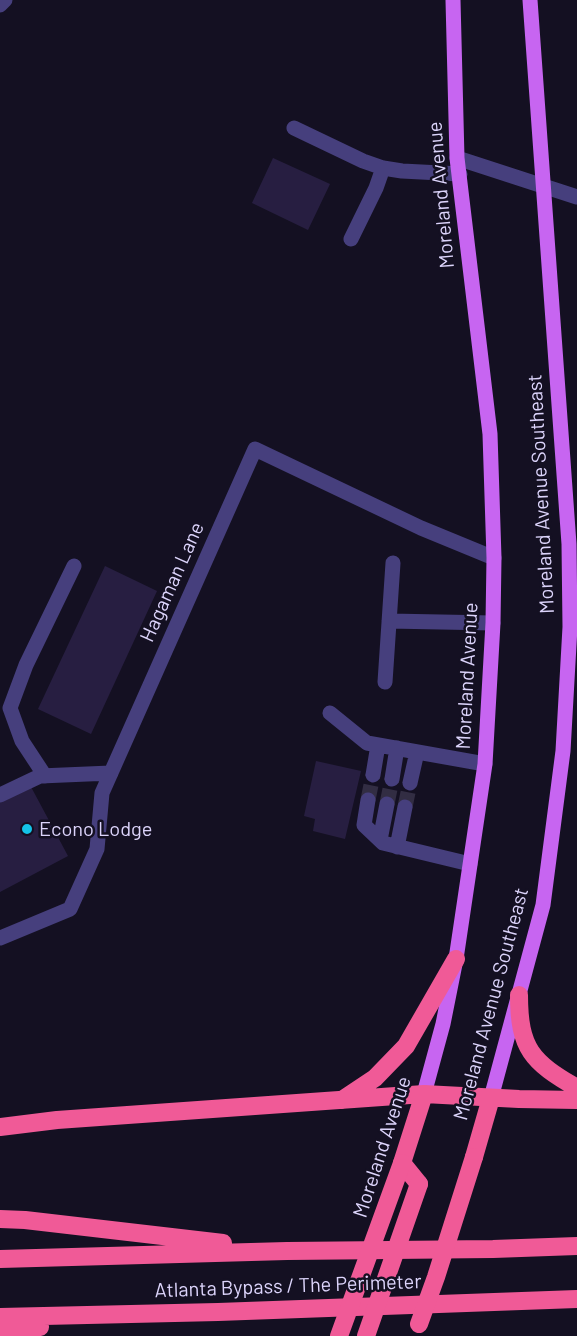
<!DOCTYPE html>
<style>
body{margin:0}
canvas{display:block;background:#141022}
</style>
<canvas width="577" height="1336"></canvas>
<script>
const c = document.querySelector('canvas').getContext('2d');
c.lineJoin = 'round';
function fill(path, color) { c.fillStyle = color; c.fill(path, 'evenodd'); }
function stroke(path, color, width, dash) { c.strokeStyle = color; c.lineWidth = width; c.lineCap = dash ? 'butt' : 'round'; c.setLineDash(dash || []); c.stroke(path); }
function label(font, color, halo, rows, align = 'center') {
  c.font = font + ' Barlow,sans-serif'; c.lineWidth = 5; c.setLineDash([]); c.textBaseline = 'middle'; c.strokeStyle = halo; c.fillStyle = color; for (const [text, x, y, turn = 0] of rows) {
    c.save(); c.translate(x, y); c.rotate((+turn || 0) * Math.PI / 180); c.textAlign = isNaN(turn) ? turn : align; if (halo) c.strokeText(text, 0, 0); c.fillText(text, 0, 0); c.restore();
  }
}
const building = new Path2D(`
 M 273,158 L 330,184 L 308,230 L 252,203 Z
 M 105,566 L 157,591 L 91,734 L 38,709 Z
 M 316,761 L 361,771 L 345,839 L 313,831 L 315,819 L 304,816 Z
 M 30,785 L 68,856 L 0,892 L 0,801 Z`);
const minorTunnel = new Path2D(`
 M 368,800 L 373,775
 M 387,804 L 392,779
 M 405,807 L 410,783`);
const minor = new Path2D(`
 M 0,5 L 5,0
 M 294,128 L 363,161 L 383,168 L 402,171 L 460,174
 M 457,158 L 577,197
 M 351,239 L 376,188 L 383,168
 M 389,621 L 493,623
 M 385,682 L 393,563
 M 330,713 L 367,743 L 485,764
 M 373,775 L 378,745
 M 45,776 L 22,741 L 10,708 L 26,665 L 74,566
 M 392,779 L 397,748
 M 410,783 L 417,752
 M 0,795 L 40,776 L 111,773
 M 368,800 L 364,825 L 383,843 L 470,864
 M 380,840 L 387,804
 M 397,847 L 405,807
 M 0,938 L 70,909 L 97,849 L 102,793 L 255,449 L 421,528 L 494,558`);
const major = new Path2D(`
 M 424,1094 L 443,1024 L 456,959 L 485,764 L 493,623 L 494,558 L 490,434 L 457,158 L 453,0
 M 491,1098 L 543,905 L 563,751 L 570,627 L 569,544 L 530,0`);
const highway = new Path2D(`
 M 519,995 C 519,1049 532,1062 577,1088
 M 342,1100 L 375,1078 L 406,1046 L 456,959
 M 0,1127 L 57,1120 L 424,1094 L 519,1099 L 577,1100
 M 474,1157 L 491,1098
 M 419,1184 L 402,1163 L 424,1094
 M 0,1219 L 25,1220 L 223,1243
 M 0,1259 L 287,1251 L 493,1249 L 577,1246
 M 0,1317 L 218,1312 L 577,1299
 M 0,1331 L 40,1327`);
const highwayBridge = new Path2D(`
 M 419,1324 L 436,1277 L 474,1157
 M 339,1336 L 402,1163
 M 366,1336 L 419,1184`);
const markers = [
 [27,829,6,"#14c3e7"]
];
const streetNames = [
 ["Moreland Avenue",441,195,-95],
 ["Moreland Avenue Southeast",541,494,-93],
 ["Hagaman Lane",172,582,-66],
 ["Moreland Avenue",467,676,-87],
 ["Moreland Avenue Southeast",491,1004,-75],
 ["Moreland Avenue",382,1147,-72],
 ["Atlanta Bypass / The Perimeter",288,1286,-2]
];
const poiNames = [
 ["Econo Lodge",39,829]
];
fill(building, '#271e41');
stroke(minorTunnel, '#322d43', 15, [15, 8]);
stroke(minor, '#463f7d', 15);
stroke(major, '#c765f1', 15);
stroke(highway, '#f05a97', 18);
stroke(highwayBridge, '#f05a97', 18);
for (const [x, y, r, color] of markers) { const dot = new Path2D(); dot.arc(x, y, r, 0, 2 * Math.PI); c.fillStyle = color; c.fill(dot); stroke(dot, '#141022', 2); }
label('20px', '#dcd4fb', '#141022', streetNames);
label('20px', '#dcd4fb', '#141022', poiNames, 'left');
</script>
